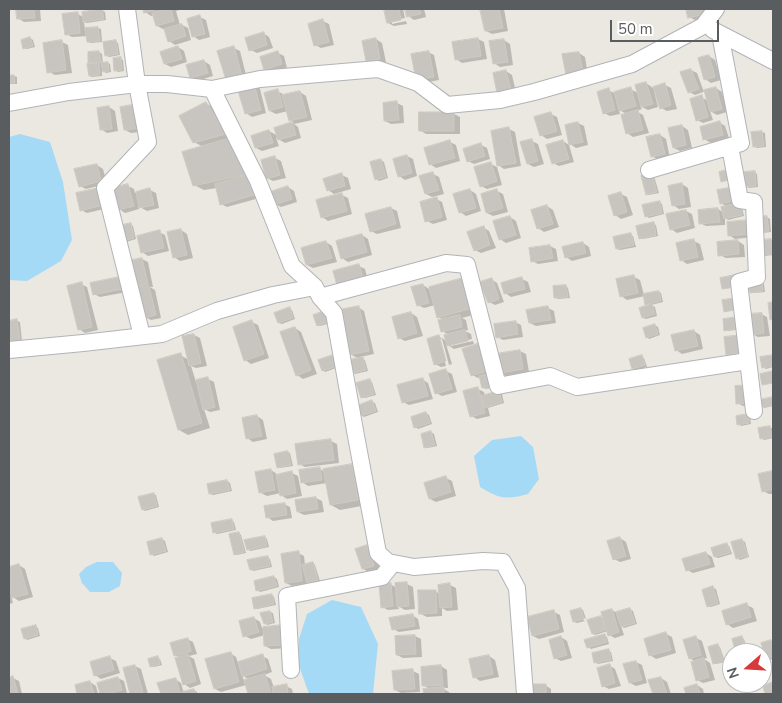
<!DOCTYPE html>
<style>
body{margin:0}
#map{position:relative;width:782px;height:703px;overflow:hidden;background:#ebe8e1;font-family:"Nunito Sans",sans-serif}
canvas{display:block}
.frame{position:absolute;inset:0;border:10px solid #595d60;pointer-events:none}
.north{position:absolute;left:722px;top:643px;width:50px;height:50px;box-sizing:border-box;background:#fff;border:1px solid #bdbebf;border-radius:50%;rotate:251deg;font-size:14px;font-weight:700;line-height:20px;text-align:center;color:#595d60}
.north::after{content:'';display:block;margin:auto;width:18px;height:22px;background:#d73a3c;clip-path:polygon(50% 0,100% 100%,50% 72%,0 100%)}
.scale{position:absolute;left:610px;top:20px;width:109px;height:22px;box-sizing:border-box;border:2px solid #595d60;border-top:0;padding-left:6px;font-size:15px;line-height:18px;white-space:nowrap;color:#595d60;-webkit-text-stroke:4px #fff;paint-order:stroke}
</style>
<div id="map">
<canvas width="782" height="703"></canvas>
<div class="frame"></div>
<div class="north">N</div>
<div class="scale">50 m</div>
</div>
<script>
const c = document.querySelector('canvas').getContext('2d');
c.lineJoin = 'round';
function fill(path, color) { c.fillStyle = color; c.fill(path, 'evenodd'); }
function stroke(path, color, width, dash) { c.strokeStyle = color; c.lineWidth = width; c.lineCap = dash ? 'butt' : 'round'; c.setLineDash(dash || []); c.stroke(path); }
const water = new Path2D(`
 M 20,134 L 50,142 L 63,182 L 72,240 L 61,261 L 27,281 L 9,280 L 9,137 Z
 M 521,436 L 533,447 L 539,479 L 528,494 C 505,500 500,499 480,487 L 474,456 L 492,440 Z
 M 97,562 L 113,562 L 122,573 L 120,586 L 109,592 L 90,592 L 82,583 L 79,574 L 86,567 Z
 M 332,600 L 361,607 L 378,644 L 373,694 L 309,694 L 298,663 L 299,639 L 307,614 Z`);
const shadow = new Path2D(`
 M 17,9 L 40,9 L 41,21 L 24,22 L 18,18 Z
 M 144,9 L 182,9 L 176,11 L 180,25 L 182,25 L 188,28 L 191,40 L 175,45 L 169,41 L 165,29 L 163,29 L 157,26 L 154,15 L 151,16 L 145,12 Z
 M 385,9 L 403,9 L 405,18 L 392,21 L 392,24 L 406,21 L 407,24 L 394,26 L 388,23 Z
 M 406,9 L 424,9 L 426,17 L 414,20 L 408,16 Z
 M 481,9 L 504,9 L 508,31 L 492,34 L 486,31 Z
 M 687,9 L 708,9 L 710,17 L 695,20 L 689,17 Z
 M 102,10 L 105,12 L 106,20 L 87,23 L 84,22 L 85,30 L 98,28 L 101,29 L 102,42 L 91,43 L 88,42 L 88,36 L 72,37 L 66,34 L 78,14 L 83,17 Z
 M 200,17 L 206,20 L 210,37 L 199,40 L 193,36 Z
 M 323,21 L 329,24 L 334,45 L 321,48 L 315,45 Z
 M 263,33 L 269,37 L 273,48 L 257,53 L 251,50 Z
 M 30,38 L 33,40 L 35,47 L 27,49 L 24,48 Z
 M 376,39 L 382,43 L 386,62 L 374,64 L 368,61 Z
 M 478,39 L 484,42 L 487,59 L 462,63 L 456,59 L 453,43 Z
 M 504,40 L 510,44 L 513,65 L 500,67 L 494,63 Z
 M 62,42 L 68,45 L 72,73 L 55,75 L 49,72 Z
 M 116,42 L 118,43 L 120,55 L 109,57 L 106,55 Z
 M 178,47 L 184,51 L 187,62 L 171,67 L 165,64 Z
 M 234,48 L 240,51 L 247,79 L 233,83 Z
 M 99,52 L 102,54 L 103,64 L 107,63 L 110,64 L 111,72 L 106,73 L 102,70 L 102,76 L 92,77 L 90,76 L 94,65 L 90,62 Z
 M 428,52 L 434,55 L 439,80 L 423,83 Z
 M 278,53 L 284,56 L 287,68 L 271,73 L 265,69 Z
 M 579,53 L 585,57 L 588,75 L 573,78 Z
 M 709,56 L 715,60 L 721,80 L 711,83 L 705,79 Z
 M 120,59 L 123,60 L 124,71 L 118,72 L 115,70 Z
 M 204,61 L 210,65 L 213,76 L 197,81 L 191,77 Z
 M 691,70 L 697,73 L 704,92 L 716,88 L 722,92 L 727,112 L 717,115 L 710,111 L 713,120 L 703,123 L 697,120 L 701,97 L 708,101 L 706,91 L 695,95 L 689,92 Z
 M 506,71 L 512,75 L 515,88 L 504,96 Z
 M 9,76 L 14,76 L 17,77 L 17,84 L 9,84 Z
 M 646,83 L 653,88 L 665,85 L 671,88 L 677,109 L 667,111 L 661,108 L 656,91 L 654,91 L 658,107 L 648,110 L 640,106 L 642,109 L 636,111 L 643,115 L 649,133 L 633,137 L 627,133 L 627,114 L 619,110 L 620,114 L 610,116 L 604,113 L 608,90 L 614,93 L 630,89 L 638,93 Z
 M 238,85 L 259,85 L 266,113 L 252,117 L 246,113 Z
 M 277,91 L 283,94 L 284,96 L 300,92 L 306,96 L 312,120 L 294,124 L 298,127 L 301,138 L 285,143 L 276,138 L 279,146 L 262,151 L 256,148 L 253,136 L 269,131 L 278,136 L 276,128 L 294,123 L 290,120 L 288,111 L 276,114 L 270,111 Z
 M 206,103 L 215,109 L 263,197 L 227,207 L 221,204 L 217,188 L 204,190 L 194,185 L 203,147 L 194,142 Z
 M 397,103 L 403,106 L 404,123 L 391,124 L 385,121 Z
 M 109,107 L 115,111 L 118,131 L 107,133 L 101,129 L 99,109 Z
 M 121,108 L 147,131 L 131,133 L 125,130 Z
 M 454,114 L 460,117 L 460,134 L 426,134 L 420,130 Z
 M 551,114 L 557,117 L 562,135 L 547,139 L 541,135 Z
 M 719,122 L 725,126 L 729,138 L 723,139 L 729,143 L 733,155 L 714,160 L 708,157 L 705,145 L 711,143 L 704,139 Z
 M 578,123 L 584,126 L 588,145 L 576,148 L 570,144 L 566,126 Z
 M 682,126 L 688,130 L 692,148 L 680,151 L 674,148 Z
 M 509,129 L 515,132 L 521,166 L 504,169 L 498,165 Z
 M 762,132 L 765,133 L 766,147 L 757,148 L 754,146 Z
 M 660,135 L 666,139 L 670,158 L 658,160 L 652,156 Z
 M 532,141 L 538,144 L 544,164 L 534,167 L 528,164 Z
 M 563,141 L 569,145 L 574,162 L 559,166 L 553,163 Z
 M 450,142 L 456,145 L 460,161 L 436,168 L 430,164 Z
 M 481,145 L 487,148 L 490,159 L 474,164 L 468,161 Z
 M 407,156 L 413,159 L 417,176 L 405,180 L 399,176 Z
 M 275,158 L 281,161 L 286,178 L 273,181 L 267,178 Z
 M 381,160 L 384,162 L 388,178 L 379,181 L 376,179 Z
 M 491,164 L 497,167 L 502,185 L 487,189 L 481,186 Z
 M 97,165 L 103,169 L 107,184 L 86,189 L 80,186 Z
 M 754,172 L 757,174 L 758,187 L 749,188 L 747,186 Z
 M 433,174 L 439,177 L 444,194 L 432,197 L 426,194 Z
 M 342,175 L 348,178 L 351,189 L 334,194 L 328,190 Z
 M 654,176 L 659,193 L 649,195 L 647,194 L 642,177 Z
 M 682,184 L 688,188 L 691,207 L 679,209 L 673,205 Z
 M 128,186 L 134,189 L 135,193 L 150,190 L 156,193 L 159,208 L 147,211 L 138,206 L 139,209 L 125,213 L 119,209 Z
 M 288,187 L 294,191 L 297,202 L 281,207 L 275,204 Z
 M 470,190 L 476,194 L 481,211 L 466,216 L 460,212 Z
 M 497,191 L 503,194 L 508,212 L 493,216 L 487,213 L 482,195 Z
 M 718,191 L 741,204 L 744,216 L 728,220 L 725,218 L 725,225 L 706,226 L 700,223 L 718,209 L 724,213 L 727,207 L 721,203 Z
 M 78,194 L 108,208 L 87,213 L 81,210 Z
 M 621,194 L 627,197 L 633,215 L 621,219 L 615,215 Z
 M 342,195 L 348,198 L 352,214 L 328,221 L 322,217 Z
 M 436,199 L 442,202 L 447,220 L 433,224 L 427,221 Z
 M 659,202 L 662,204 L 664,214 L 649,218 L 646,216 Z
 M 547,206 L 553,210 L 559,227 L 544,232 L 538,228 Z
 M 391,208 L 397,211 L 401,228 L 377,234 L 371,231 Z
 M 686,211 L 692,214 L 695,228 L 677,233 L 671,229 Z
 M 510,217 L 516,221 L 521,238 L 506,243 L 500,239 Z
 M 767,217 L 770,219 L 771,232 L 762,233 Z
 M 747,222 L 754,237 L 735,239 L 729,235 Z
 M 130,224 L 133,226 L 136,239 L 126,242 Z
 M 653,224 L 656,225 L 658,236 L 643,239 L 640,238 Z
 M 483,227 L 489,231 L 496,248 L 481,253 L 475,250 Z
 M 181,230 L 187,234 L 193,258 L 180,261 L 174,257 Z
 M 159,232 L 165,235 L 169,251 L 148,256 L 142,252 Z
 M 362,235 L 368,239 L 372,255 L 348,262 L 342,258 Z
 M 630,235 L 633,236 L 636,247 L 620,250 L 617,249 Z
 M 770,240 L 773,241 L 773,255 L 765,256 L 763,254 Z
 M 694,241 L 700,244 L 704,260 L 687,264 L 681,260 Z
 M 738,241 L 744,245 L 745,257 L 726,258 L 720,255 Z
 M 326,242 L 332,246 L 337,262 L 313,268 L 307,265 Z
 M 583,243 L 589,247 L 591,256 L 572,261 L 566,257 Z
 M 550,246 L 556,249 L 558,261 L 538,264 L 532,261 L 530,250 Z
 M 142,259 L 148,262 L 153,287 L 150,287 L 155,290 L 161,318 L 151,320 L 145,317 L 135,286 Z
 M 359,266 L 365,269 L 369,285 L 345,292 Z
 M 634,277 L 640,280 L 644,295 L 659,292 L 661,293 L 663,302 L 651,305 L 655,307 L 657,316 L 646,319 L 643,318 L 641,309 L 650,306 L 647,304 L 645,296 L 627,300 L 621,296 Z
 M 763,277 L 765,292 L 754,293 L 751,292 Z
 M 467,278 L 484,312 L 462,318 L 466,320 L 468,330 L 465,331 L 471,334 L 472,339 L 451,344 L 451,346 L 473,341 L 474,344 L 454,349 L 446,344 L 452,364 L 449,365 L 442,339 L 439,339 L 446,366 L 441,367 L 435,364 L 439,337 L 447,341 L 449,335 L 442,331 L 444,320 L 438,317 L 435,305 L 424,308 L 418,305 L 423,285 L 429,289 Z
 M 119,279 L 127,292 L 100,297 L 94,294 Z
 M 491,279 L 497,283 L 504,302 L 495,305 L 489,302 Z
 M 522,279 L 528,282 L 531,292 L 511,297 L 505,293 Z
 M 81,284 L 87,287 L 98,330 L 85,333 L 79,329 Z
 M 566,286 L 568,288 L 570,298 L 558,299 L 555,297 Z
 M 358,307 L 364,311 L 374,354 L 360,357 L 365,360 L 368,371 L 355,374 L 353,372 L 359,359 L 350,354 Z
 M 548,308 L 554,311 L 556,323 L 536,326 L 530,323 Z
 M 290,309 L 292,310 L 295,319 L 282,324 L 279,323 Z
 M 411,313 L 417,317 L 423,336 L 405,341 L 399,338 Z
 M 761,314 L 767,317 L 770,336 L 758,337 L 752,334 Z
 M 315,316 L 334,322 L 320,326 L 318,325 Z
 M 724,320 L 742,329 L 728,331 L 726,330 Z
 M 17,321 L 20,322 L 22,341 L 14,342 L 11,341 L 9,322 Z
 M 252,322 L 258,325 L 269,358 L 251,364 L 245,360 Z
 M 515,322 L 521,325 L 523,337 L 503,340 L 497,337 Z
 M 655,325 L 658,327 L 660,335 L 649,339 L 647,337 Z
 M 295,328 L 301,332 L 317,374 L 303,379 L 297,375 Z
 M 694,331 L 700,335 L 703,349 L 682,354 L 676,350 Z
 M 194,335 L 200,338 L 207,366 L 196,368 L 191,366 L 196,382 L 208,379 L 214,382 L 220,410 L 210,412 L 204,409 L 210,428 L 188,435 L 179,430 L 180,355 L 189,360 L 184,337 Z
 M 483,343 L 500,386 L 485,389 L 483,387 L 481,377 L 478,378 L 472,375 Z
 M 520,351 L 526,354 L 529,372 L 511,392 L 502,377 L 506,376 L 501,373 Z
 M 773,356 L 773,367 L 766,369 L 763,367 L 761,358 Z
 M 333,357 L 339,367 L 325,372 L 323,370 Z
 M 642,357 L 644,358 L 647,367 L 636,370 L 633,368 Z
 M 446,371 L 452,374 L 457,392 L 442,396 L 436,393 Z
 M 422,379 L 428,383 L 433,399 L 409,405 L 403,402 Z
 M 369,380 L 372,382 L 376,395 L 365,398 L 362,397 Z
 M 478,389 L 484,392 L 485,397 L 499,392 L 502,394 L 504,403 L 488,408 L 490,416 L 477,419 L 471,416 Z
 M 773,399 L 773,406 L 764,408 L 761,405 L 743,406 L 737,403 Z
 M 372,402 L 375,403 L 378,412 L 364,417 L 361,415 Z
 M 426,413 L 429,415 L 432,424 L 418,429 L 415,427 Z
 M 747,415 L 750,417 L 751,424 L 741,426 L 738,424 Z
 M 257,416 L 263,420 L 267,439 L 253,442 L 247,438 Z
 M 770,427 L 773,429 L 773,438 L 764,440 L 761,438 Z
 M 431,432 L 434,434 L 437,446 L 428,448 L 425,447 Z
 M 331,441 L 337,444 L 339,463 L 305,467 L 299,464 Z
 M 287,452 L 290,453 L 293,466 L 280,468 L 278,467 Z
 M 351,465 L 361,471 L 367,505 L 340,510 L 331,505 L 327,483 L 308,486 L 302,482 L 320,469 L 325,472 Z
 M 271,470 L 277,474 L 277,476 L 292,473 L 298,476 L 302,496 L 287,499 L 281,495 L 281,493 L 267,496 L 261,493 Z
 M 771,472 L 773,474 L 773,494 L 769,494 L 763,491 Z
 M 446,478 L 452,481 L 456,496 L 436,502 L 430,499 L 426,484 Z
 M 227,481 L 230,483 L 232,491 L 213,495 L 210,494 Z
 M 153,494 L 156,495 L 159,507 L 145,511 L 143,509 Z
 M 316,498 L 322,501 L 324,512 L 304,515 L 298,512 Z
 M 284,504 L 290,507 L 292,518 L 273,521 L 267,517 Z
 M 231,520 L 234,522 L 236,530 L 217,534 L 215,533 Z
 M 239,533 L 241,535 L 246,553 L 237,555 L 235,554 Z
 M 265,537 L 267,539 L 269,547 L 250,551 L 248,549 Z
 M 620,538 L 626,542 L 631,559 L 620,562 L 614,559 Z
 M 162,539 L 165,541 L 168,552 L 154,556 L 151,554 Z
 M 742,540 L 745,542 L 749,557 L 740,560 L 737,558 Z
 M 727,545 L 729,546 L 732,554 L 718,558 L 715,557 Z
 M 367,547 L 373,550 L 380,569 L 369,572 L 363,569 Z
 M 298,553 L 304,556 L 305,565 L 313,563 L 315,565 L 320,581 L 311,583 L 308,581 L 308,584 L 292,586 L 286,583 Z
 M 706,553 L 712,557 L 715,567 L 693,573 L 687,570 Z
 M 267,557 L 270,559 L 272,567 L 253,571 L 251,569 Z
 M 19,565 L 25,569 L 33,597 L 19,601 L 11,596 L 13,603 L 9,604 L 9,590 L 11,591 L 9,582 L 9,568 Z
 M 274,577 L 277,579 L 279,587 L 260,592 L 257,590 Z
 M 390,584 L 397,588 L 407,584 L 413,587 L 415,609 L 405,610 L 398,606 L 399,609 L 388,610 L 382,607 Z
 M 450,585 L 456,588 L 458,610 L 447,611 L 442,608 L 442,616 L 427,617 L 421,614 L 435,591 L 440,594 Z
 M 713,588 L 716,589 L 720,604 L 711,607 L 708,606 Z
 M 272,595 L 274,597 L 276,605 L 257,609 L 255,608 Z
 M 747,605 L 753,608 L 757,621 L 733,628 L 727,624 Z
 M 581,609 L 583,610 L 586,619 L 580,615 L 578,617 L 585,621 L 577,623 L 574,622 L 572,611 Z
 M 630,609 L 633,611 L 637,624 L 624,628 L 621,626 L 624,635 L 615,638 L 609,635 L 608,631 L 595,635 L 593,634 L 600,617 L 605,619 L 612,610 L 617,613 Z
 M 270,612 L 273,613 L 275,623 L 267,625 L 265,623 Z
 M 554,612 L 560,615 L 564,632 L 539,639 L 533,636 Z
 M 412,615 L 418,619 L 420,629 L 399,632 L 393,629 Z
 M 254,618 L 260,622 L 262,628 L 283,627 L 290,648 L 271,649 L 265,646 L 265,635 L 251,639 L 245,636 Z
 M 35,627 L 38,628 L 40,636 L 27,640 L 25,638 Z
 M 666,634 L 672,637 L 676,653 L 656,659 L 650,655 Z
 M 604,635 L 607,637 L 609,644 L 591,649 L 588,647 Z
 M 415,636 L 421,639 L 422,657 L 403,658 L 397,655 Z
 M 561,637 L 567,641 L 572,658 L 561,661 L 555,658 Z
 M 696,638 L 702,641 L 707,658 L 704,659 L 710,663 L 715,680 L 703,683 L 697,680 L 695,662 L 690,658 Z
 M 742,638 L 744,639 L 748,653 L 737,653 Z
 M 187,639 L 193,642 L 197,654 L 189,656 L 194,659 L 201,684 L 190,688 L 184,684 L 180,658 L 175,655 Z
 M 771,641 L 773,642 L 773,659 L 769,660 L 767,658 Z
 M 718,646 L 720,647 L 725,662 L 716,664 L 714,663 Z
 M 609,651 L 611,652 L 613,661 L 598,664 L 595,662 Z
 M 230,653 L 236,657 L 238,663 L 262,656 L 268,659 L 272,672 L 264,675 L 271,679 L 274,688 L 286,686 L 292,689 L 293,694 L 249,694 L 246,685 L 221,692 L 215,689 ZM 242,675 L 250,680 L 244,681 Z
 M 489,656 L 495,660 L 499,677 L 480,681 L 474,677 Z
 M 110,658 L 116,661 L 120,673 L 101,679 L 95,675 Z
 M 157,658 L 160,659 L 162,665 L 154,667 L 151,666 Z
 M 636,662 L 642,665 L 647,683 L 636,686 L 630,683 Z
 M 609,665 L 615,669 L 621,686 L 609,689 L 603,686 Z
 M 135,666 L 141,669 L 148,694 L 132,694 L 124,669 Z
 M 441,666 L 447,670 L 448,688 L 442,688 L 449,692 L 450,694 L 425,694 L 424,690 L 431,690 L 423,685 Z
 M 413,671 L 419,674 L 420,692 L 401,693 L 395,690 Z
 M 13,678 L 19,681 L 22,694 L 9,694 L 9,679 Z
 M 118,678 L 124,681 L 127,693 L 102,694 L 99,683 Z
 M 661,678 L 667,682 L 671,694 L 654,694 L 650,681 Z
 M 175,679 L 181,683 L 184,693 L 194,690 L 197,692 L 197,694 L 162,694 L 159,684 Z
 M 90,682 L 96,686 L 98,694 L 78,694 L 76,686 Z
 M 545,685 L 551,689 L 551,694 L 532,694 Z
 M 697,685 L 703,689 L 704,694 L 687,694 L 685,689 Z`);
const building = new Path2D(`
 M 16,9 L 34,9 L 35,18 L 17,19 Z
 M 102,9 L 104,19 L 83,22 L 82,12 Z
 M 143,9 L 158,9 L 144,13 Z
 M 168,9 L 171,9 L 174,21 L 156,26 L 152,13 Z
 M 384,9 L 399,9 L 401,20 L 387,23 Z
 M 405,9 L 419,9 L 421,14 L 407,17 Z
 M 480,9 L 499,9 L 503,28 L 485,31 Z
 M 686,9 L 704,9 L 705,14 L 688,18 Z
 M 78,12 L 80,33 L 65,35 L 62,14 Z
 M 200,15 L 205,34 L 192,37 L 187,19 Z
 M 323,19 L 329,42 L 314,46 L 308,24 Z
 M 182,24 L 186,36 L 168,42 L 164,29 Z
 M 98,27 L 100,41 L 87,42 L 85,28 Z
 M 264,32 L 267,45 L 249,51 L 245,38 Z
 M 30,37 L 33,46 L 23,49 L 21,40 Z
 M 376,38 L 380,59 L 366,61 L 362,41 Z
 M 478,38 L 481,56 L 455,60 L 452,42 Z
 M 504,39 L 508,62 L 493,64 L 489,41 Z
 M 62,40 L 66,70 L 47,73 L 43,43 Z
 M 116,40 L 118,54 L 105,56 L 103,42 Z
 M 178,46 L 182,59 L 164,64 L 160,52 Z
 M 234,46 L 242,76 L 226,80 L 217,51 Z
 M 99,51 L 101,62 L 88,63 L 88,52 Z
 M 278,51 L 282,64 L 264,70 L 260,57 Z
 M 429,51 L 434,77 L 416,80 L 411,54 Z
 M 579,52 L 583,72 L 566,75 L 562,54 Z
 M 709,55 L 715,77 L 704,80 L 698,58 Z
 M 121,57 L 122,70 L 114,71 L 113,58 Z
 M 204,60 L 208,73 L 190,78 L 186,65 Z
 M 108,62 L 109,71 L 103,72 L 101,63 Z
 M 99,63 L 100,75 L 89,76 L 87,64 Z
 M 691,69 L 699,89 L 688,93 L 680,72 Z
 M 506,70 L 511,90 L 497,93 L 493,73 Z
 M 9,75 L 14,75 L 15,83 L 9,83 Z
 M 253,80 L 261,110 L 245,114 L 236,84 Z
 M 646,82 L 653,104 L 641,107 L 635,85 Z
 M 665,83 L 671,105 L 660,109 L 653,87 Z
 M 631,87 L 636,106 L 619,111 L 614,92 Z
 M 716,87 L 722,109 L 710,112 L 704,90 Z
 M 609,88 L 615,110 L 603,114 L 597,92 Z
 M 278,89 L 283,107 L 269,111 L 264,93 Z
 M 300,91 L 307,117 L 289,121 L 282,95 Z
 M 702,95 L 708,117 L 696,121 L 690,99 Z
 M 397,101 L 399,120 L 384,121 L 383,103 Z
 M 206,102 L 226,134 L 193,143 L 179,116 Z
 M 138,104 L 142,128 L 124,130 L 120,107 Z
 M 109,106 L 112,129 L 100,130 L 97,108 Z
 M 638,110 L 643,130 L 626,134 L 621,115 Z
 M 419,112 L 454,112 L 454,131 L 419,131 Z
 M 551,112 L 557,131 L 540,136 L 534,117 Z
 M 720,121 L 723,135 L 703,140 L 700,127 Z
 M 292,122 L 296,135 L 278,140 L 274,128 Z
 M 578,122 L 583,142 L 569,145 L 565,125 Z
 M 682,125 L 686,145 L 673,148 L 668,128 Z
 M 509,127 L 516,163 L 497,166 L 491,131 Z
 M 269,130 L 273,143 L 255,148 L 251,136 Z
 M 762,131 L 764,146 L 753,147 L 751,132 Z
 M 660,134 L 665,154 L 651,157 L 646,137 Z
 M 231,138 L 247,174 L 193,186 L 182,152 Z
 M 532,139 L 538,161 L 527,164 L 520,142 Z
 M 450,140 L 455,158 L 429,165 L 424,148 Z
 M 563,140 L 569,159 L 552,164 L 546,145 Z
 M 481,143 L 485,156 L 467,162 L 463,149 Z
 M 407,155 L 412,173 L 398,177 L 393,159 Z
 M 275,156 L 280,175 L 266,179 L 261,160 Z
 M 381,159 L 386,177 L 375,180 L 370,162 Z
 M 491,162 L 497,181 L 480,187 L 474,167 Z
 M 97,164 L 101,181 L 79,187 L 74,169 Z
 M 730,169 L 732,179 L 721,182 L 719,172 Z
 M 755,171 L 756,186 L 746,187 L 744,172 Z
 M 433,172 L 439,190 L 425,194 L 419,176 Z
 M 342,173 L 345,186 L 327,191 L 323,179 Z
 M 652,173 L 657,192 L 646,195 L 641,176 Z
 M 252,174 L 257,194 L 220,205 L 215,184 Z
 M 682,183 L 685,204 L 672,206 L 668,186 Z
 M 128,184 L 134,206 L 118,210 L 112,188 Z
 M 288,186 L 292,199 L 274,205 L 270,192 Z
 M 740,186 L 742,199 L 720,204 L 717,190 Z
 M 99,188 L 103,205 L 80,211 L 76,193 Z
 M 150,188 L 154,205 L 139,208 L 136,192 Z
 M 470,189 L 476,208 L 459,213 L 453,194 Z
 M 497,189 L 503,208 L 486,213 L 481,194 Z
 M 621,192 L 627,212 L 614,216 L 608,196 Z
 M 342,193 L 347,211 L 321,218 L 316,200 Z
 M 437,197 L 442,217 L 425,222 L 420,202 Z
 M 660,201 L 662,213 L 645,217 L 642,205 Z
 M 739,203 L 742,215 L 724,219 L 721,207 Z
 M 547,205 L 553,224 L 537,229 L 531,210 Z
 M 391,207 L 396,224 L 370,232 L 365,214 Z
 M 718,208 L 720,222 L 699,224 L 698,210 Z
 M 686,210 L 690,225 L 670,230 L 666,214 Z
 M 510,216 L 516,235 L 499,240 L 493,221 Z
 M 767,216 L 769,231 L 758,232 L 757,217 Z
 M 748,220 L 749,234 L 728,236 L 727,222 Z
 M 654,222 L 656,235 L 639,239 L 636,226 Z
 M 131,223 L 134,238 L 122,241 L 118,226 Z
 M 484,226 L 490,245 L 474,251 L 467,232 Z
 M 181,229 L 187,255 L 173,258 L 167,232 Z
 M 160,230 L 164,248 L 141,253 L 137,236 Z
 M 631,233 L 634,245 L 616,249 L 613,237 Z
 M 362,234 L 367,252 L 341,259 L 336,241 Z
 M 694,239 L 698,257 L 680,261 L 676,243 Z
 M 771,239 L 772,254 L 762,255 L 760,240 Z
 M 738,240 L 739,254 L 718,256 L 717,242 Z
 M 326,241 L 332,258 L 306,265 L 301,248 Z
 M 583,242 L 586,253 L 565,258 L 562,247 Z
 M 550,245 L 553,258 L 531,262 L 529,248 Z
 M 142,258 L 148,284 L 134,287 L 128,261 Z
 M 359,264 L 364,282 L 338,289 L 333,271 Z
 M 761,274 L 763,291 L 750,293 L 747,276 Z
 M 634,275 L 638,293 L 620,297 L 616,279 Z
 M 735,275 L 737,287 L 722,289 L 720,278 Z
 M 119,277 L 122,289 L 93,295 L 90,283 Z
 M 467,277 L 476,307 L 437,318 L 429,287 Z
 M 522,277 L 525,289 L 504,294 L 501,283 Z
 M 492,278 L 499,299 L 488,303 L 480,282 Z
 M 82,282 L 92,327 L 78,330 L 67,286 Z
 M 423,284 L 429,303 L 417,306 L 411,287 Z
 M 566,285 L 568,297 L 554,298 L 553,286 Z
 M 149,286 L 156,315 L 144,318 L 137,288 Z
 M 659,291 L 661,301 L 645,305 L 643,294 Z
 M 737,298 L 739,309 L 724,312 L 722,300 Z
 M 773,302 L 773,319 L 770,320 L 768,303 Z
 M 652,304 L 655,314 L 642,318 L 639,308 Z
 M 359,306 L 369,351 L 349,355 L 339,310 Z
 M 548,306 L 551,320 L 529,323 L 526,310 Z
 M 290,307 L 293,318 L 278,323 L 274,313 Z
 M 328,310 L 332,320 L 317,326 L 313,315 Z
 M 411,312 L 417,333 L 398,339 L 392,317 Z
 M 762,313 L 764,333 L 751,335 L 748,314 Z
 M 460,315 L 462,327 L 441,332 L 438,320 Z
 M 738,317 L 739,328 L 724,331 L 723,319 Z
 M 17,319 L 20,340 L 10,342 L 9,321 Z
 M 252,320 L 264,354 L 244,361 L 233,327 Z
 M 516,321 L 518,334 L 496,338 L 494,324 Z
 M 655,324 L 658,334 L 646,338 L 643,328 Z
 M 295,327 L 311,370 L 296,376 L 280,332 Z
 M 465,330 L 468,341 L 447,346 L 444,335 Z
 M 694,330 L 698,346 L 675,351 L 671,335 Z
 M 194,334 L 201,363 L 189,366 L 182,336 Z
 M 439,335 L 446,361 L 434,365 L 427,339 Z
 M 741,335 L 744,352 L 726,355 L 724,337 Z
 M 483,342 L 492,369 L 471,376 L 462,349 Z
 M 520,350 L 523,369 L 500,373 L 496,354 Z
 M 181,353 L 202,423 L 178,430 L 157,360 Z
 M 333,355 L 337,366 L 322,371 L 318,360 Z
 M 642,355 L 645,365 L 632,369 L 629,359 Z
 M 773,355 L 773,366 L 762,368 L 760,357 Z
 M 363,357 L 366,370 L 352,373 L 349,360 Z
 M 446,369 L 452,389 L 435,394 L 429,374 Z
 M 773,371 L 773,383 L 762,385 L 760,374 Z
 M 496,373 L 498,385 L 482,388 L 479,376 Z
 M 208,377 L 215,407 L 203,410 L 196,380 Z
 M 423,378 L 428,396 L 402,403 L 397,385 Z
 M 370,379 L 374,394 L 361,398 L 356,383 Z
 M 752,385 L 753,403 L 736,404 L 735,386 Z
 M 478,387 L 485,413 L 470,417 L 463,391 Z
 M 499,391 L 502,402 L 485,408 L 481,396 Z
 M 773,397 L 773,405 L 760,407 L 759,400 Z
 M 372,400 L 376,411 L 360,416 L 357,406 Z
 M 426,412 L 430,423 L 414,428 L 411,417 Z
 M 748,414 L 749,423 L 737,425 L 736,416 Z
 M 257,415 L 262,436 L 246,439 L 242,418 Z
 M 770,426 L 772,437 L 760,439 L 758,428 Z
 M 431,431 L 435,445 L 424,448 L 421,434 Z
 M 331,439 L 334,460 L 298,465 L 295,444 Z
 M 288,451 L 291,465 L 277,468 L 274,454 Z
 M 352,464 L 358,500 L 330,505 L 323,469 Z
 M 320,467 L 322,480 L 301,483 L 299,470 Z
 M 271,469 L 275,490 L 259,493 L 255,472 Z
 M 292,471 L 296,493 L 280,496 L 276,475 Z
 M 772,471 L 773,479 L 773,489 L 762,492 L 758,474 Z
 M 446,476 L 451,492 L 429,499 L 424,483 Z
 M 227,480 L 230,490 L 209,494 L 207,484 Z
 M 154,493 L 157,506 L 142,510 L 138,497 Z
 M 316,497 L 318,509 L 297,512 L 295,500 Z
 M 285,503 L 287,515 L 266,518 L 264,506 Z
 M 232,519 L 234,529 L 213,533 L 211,523 Z
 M 239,532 L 244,552 L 234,555 L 229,534 Z
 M 265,536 L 267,546 L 247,550 L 244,540 Z
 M 620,537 L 626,556 L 613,560 L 607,541 Z
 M 162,538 L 166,551 L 150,555 L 147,542 Z
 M 742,539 L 748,556 L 736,559 L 731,542 Z
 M 727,543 L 730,553 L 714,557 L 711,548 Z
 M 367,545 L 374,566 L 362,569 L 355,549 Z
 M 299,551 L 302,581 L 285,583 L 281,554 Z
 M 706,552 L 710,564 L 686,571 L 682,559 Z
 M 268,556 L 270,566 L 250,570 L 247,560 Z
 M 313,562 L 318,580 L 307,583 L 302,565 Z
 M 19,564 L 28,594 L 12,598 L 9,587 L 9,567 Z
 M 274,576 L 277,586 L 256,591 L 254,581 Z
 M 407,582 L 409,606 L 397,607 L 395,583 Z
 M 391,583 L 393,606 L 381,608 L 379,584 Z
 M 450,583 L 452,607 L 440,608 L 438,585 Z
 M 713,586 L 718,603 L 707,607 L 702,590 Z
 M 418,590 L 436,590 L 437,613 L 419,614 Z
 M 272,594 L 274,604 L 254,609 L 252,598 Z
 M 747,603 L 751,617 L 726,625 L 722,611 Z
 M 581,608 L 584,619 L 573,622 L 570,611 Z
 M 630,608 L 635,623 L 621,627 L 616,612 Z
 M 612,609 L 619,632 L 608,636 L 601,612 Z
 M 554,610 L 559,629 L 532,636 L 527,617 Z
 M 270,611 L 273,622 L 264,624 L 260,613 Z
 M 413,614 L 415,626 L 392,630 L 389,618 Z
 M 601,616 L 605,630 L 592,634 L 587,620 Z
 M 254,617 L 259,632 L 243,637 L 239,621 Z
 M 36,625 L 38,635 L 24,639 L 21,629 Z
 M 283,625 L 285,645 L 264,646 L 263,627 Z
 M 666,632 L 671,650 L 649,656 L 644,639 Z
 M 605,634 L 607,642 L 587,648 L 584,640 Z
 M 415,635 L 416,654 L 396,655 L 395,636 Z
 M 561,636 L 567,655 L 554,659 L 549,640 Z
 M 696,636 L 701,655 L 689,659 L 683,640 Z
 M 742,636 L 747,653 L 736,653 L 732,639 Z
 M 188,638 L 191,651 L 174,656 L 170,643 Z
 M 771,640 L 773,647 L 773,657 L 766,659 L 761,643 Z
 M 718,644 L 723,661 L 713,664 L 708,647 Z
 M 609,649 L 611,660 L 594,663 L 592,653 Z
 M 231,652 L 239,682 L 214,689 L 205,659 Z
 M 188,654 L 196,681 L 183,685 L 175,658 Z
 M 263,654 L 267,669 L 242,677 L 238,662 Z
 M 489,655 L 493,674 L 473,678 L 469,659 Z
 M 110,656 L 114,670 L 94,676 L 90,662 Z
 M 158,656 L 160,664 L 150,667 L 148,659 Z
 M 704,658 L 709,677 L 696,681 L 691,662 Z
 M 636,661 L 642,680 L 629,683 L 623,664 Z
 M 610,664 L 615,683 L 602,687 L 597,668 Z
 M 135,665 L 143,692 L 137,694 L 130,694 L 123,668 Z
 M 441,665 L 443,685 L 422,686 L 421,667 Z
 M 413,669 L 415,689 L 394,690 L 392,671 Z
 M 265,674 L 271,694 L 248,694 L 244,680 Z
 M 13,676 L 18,694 L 9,694 L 9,678 Z
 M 118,677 L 122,690 L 108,694 L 100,694 L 97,683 Z
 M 661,677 L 667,694 L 653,694 L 648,680 Z
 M 176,678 L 180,694 L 161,694 L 157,683 Z
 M 90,681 L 94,694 L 77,694 L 75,685 Z
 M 773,682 L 773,694 L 765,694 L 763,686 Z
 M 287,684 L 288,694 L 273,694 L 272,687 Z
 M 530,684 L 546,684 L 546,694 L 530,694 Z
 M 697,684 L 700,694 L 686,694 L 684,688 Z
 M 444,687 L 444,694 L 424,694 L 423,689 Z
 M 194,689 L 196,694 L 183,694 L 182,692 Z`);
const minor = new Path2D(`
 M 127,9 L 137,84 L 148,142 L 105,188 L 142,336
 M 713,30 L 773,61
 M 212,89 L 258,181 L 292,266 L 315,287 L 320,297 L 334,313 L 356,436 L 378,553 L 388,562 L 414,567 L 483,561 L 503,562 L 517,588 L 525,694
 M 9,103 L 69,92 L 137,84 L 167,84 L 212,89 L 260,79 L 378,69 L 418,83 L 447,105 L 500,100 L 534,92 L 632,64 L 703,26 L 716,9
 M 730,147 L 740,200 L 754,202 L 757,277 L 739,282 L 754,411
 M 649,170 L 741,143 L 720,34
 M 320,297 L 446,263 L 467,265 L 498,386 L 550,376 L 577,387 L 748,361
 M 9,350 L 83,343 L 162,334 L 217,311 L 273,295 L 315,287
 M 291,670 L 287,596 L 382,577 L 393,563`);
fill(water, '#a5daf6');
fill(shadow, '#0003');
fill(building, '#c8c5c0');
stroke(building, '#cfc9c0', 1);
stroke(minor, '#b1b4b7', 18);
stroke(minor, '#fff', 16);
</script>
